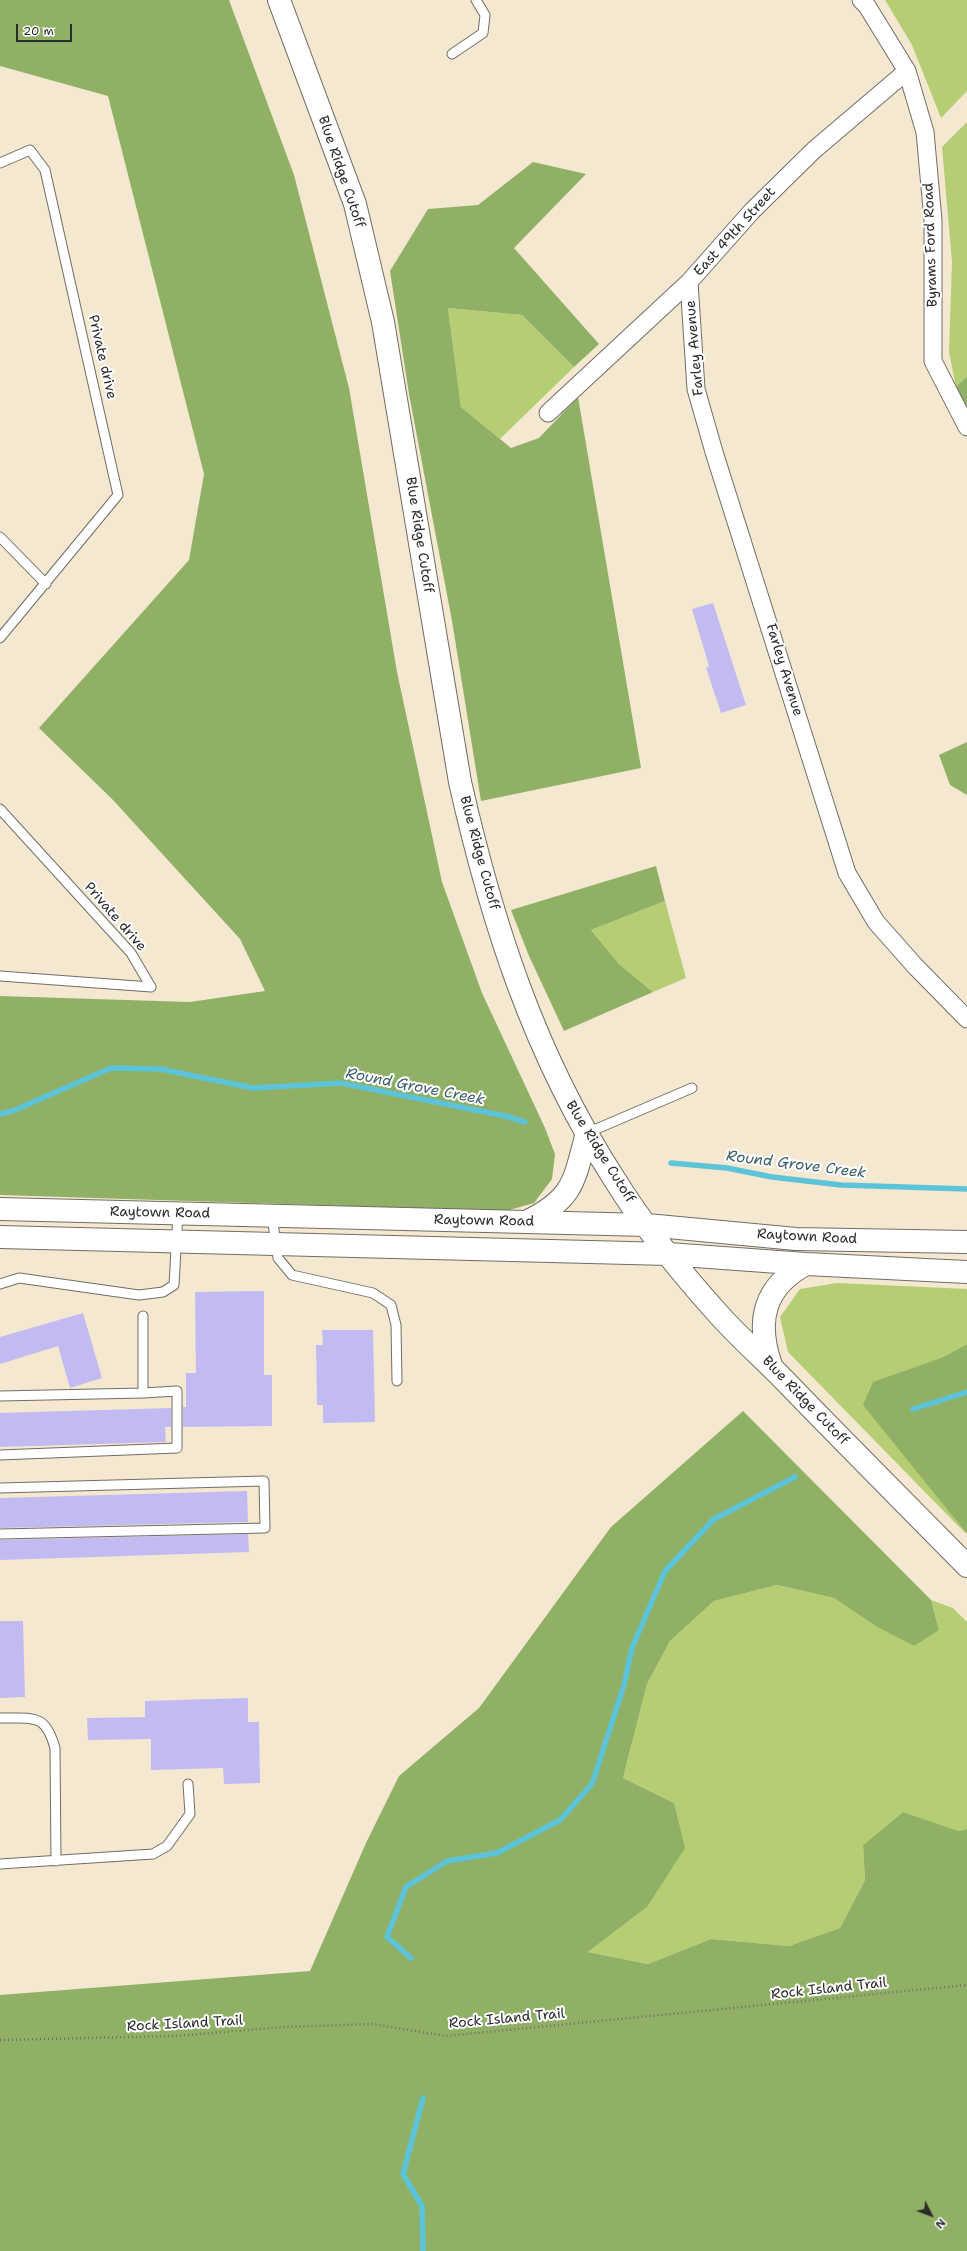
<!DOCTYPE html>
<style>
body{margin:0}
#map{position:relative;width:967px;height:2251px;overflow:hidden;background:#f4e8d1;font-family:"Shantell Sans",sans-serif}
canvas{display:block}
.north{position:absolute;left:911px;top:2195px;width:40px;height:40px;-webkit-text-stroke:3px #fff;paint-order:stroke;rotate:132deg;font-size:11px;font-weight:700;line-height:16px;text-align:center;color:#2b2b2b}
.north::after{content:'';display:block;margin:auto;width:14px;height:18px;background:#2b2b2b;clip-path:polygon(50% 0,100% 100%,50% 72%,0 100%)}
.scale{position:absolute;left:16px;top:24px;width:56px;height:18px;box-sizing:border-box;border:2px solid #2b2b2b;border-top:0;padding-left:5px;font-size:12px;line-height:14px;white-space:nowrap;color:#2b2b2b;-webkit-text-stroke:3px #fff;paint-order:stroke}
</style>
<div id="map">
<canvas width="967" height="2251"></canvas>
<div class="north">N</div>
<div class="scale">20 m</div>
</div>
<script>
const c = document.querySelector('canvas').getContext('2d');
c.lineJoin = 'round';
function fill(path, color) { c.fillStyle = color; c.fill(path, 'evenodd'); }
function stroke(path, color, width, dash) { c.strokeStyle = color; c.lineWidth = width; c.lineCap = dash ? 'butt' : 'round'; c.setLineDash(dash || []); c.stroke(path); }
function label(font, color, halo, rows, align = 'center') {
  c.font = font + ' "Shantell Sans",sans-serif'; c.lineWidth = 4; c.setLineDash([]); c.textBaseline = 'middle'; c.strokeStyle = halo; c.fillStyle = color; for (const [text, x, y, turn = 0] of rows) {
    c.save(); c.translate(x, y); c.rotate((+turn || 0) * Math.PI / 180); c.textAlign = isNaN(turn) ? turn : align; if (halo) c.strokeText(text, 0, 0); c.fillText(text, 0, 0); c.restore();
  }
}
const green = new Path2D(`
 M 885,0 L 967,0 L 967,91 L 941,118 L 912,45 Z
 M 967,122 L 967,376 L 956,387 L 949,352 L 952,262 L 942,147 Z
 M 448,308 L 522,315 L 574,367 L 500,439 L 461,407 Z
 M 665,901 L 686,978 L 653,992 L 619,964 L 591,930 Z
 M 837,1283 L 967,1289 L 967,1344 L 941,1358 L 926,1480 L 967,1535 L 788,1352 L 780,1317 L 800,1289 Z
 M 777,1585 L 834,1598 L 874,1625 L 939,1630 L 931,1600 L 953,1608 L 967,1622 L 967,1829 L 959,1831 L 903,1812 L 863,1845 L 865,1880 L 840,1928 L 789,1946 L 711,1939 L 648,1964 L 588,1952 L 647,1907 L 674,1803 L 623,1778 L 647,1684 L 670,1641 L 714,1601 Z`);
const forest = new Path2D(`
 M 0,0 L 229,0 L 294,175 L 349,388 L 397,672 L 442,882 L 482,993 L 545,1128 L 555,1154 L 552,1179 L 534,1203 L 506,1211 L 0,1195 L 0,996 L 190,1002 L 265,991 L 240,939 L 113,800 L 39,728 L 189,560 L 204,474 L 108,96 L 0,66 Z
 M 533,162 L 586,174 L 514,248 L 599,344 L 574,367 L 522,315 L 448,308 L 461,407 L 511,448 L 539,438 L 578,397 L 641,768 L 481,801 L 452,621 L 409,394 L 390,271 L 428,209 L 478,205 Z
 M 967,376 L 967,407 L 956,387 Z
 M 967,742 L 967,795 L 950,785 L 939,755 Z
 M 656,866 L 665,901 L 591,930 L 619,964 L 653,992 L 564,1031 L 529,956 L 511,910 Z
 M 967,1344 L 967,1534 L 863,1405 L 873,1382 L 941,1358 Z
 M 743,1411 L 931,1600 L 939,1630 L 914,1646 L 874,1625 L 834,1598 L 777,1585 L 714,1601 L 670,1641 L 647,1684 L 623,1778 L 674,1803 L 685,1848 L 647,1907 L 588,1952 L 648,1964 L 711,1939 L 789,1946 L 840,1928 L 865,1880 L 863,1845 L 903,1812 L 959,1831 L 967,1829 L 967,2251 L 0,2251 L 0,1995 L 310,1971 L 366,1843 L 399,1776 L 479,1708 L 611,1527 Z`);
const stream = new Path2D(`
 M 0,1114 L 15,1110 L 111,1068 L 160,1069 L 253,1088 L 341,1083 L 505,1116 L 525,1122
 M 671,1163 L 727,1168 L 772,1177 L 841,1185 L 967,1189
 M 913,1409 L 967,1392
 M 411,1958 L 387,1937 L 406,1887 L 447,1861 L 497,1853 L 560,1820 L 592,1784 L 624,1685 L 632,1648 L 665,1571 L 714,1519 L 795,1477
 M 423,2098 L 403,2174 L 422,2206 L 423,2251`);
const building = new Path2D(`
 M 713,603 L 746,705 L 721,713 L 706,668 L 709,666 L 692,609 Z
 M 264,1291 L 264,1375 L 272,1375 L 272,1426 L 183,1427 L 183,1407 L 186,1407 L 186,1373 L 196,1373 L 195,1292 Z
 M 83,1313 L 102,1378 L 70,1388 L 58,1346 L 0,1364 L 0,1337 Z
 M 322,1330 L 373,1330 L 375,1422 L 323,1423 L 323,1405 L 317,1405 L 316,1345 L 323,1345 Z
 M 171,1408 L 171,1427 L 165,1427 L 166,1442 L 0,1447 L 0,1413 Z
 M 247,1491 L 248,1522 L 0,1528 L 0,1498 Z
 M 248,1534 L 249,1552 L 0,1560 L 0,1540 Z
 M 0,1621 L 23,1621 L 25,1697 L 0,1698 Z
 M 248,1698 L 248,1722 L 259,1722 L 260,1783 L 224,1784 L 223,1768 L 151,1770 L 151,1739 L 88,1740 L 87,1718 L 145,1717 L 145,1701 Z`);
const path = new Path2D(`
 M 0,2040 L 175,2036 L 284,2027 L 372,2024 L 446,2036 L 967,1985`);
const lane = new Path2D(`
 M 452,54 L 483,33 L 485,15 L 476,0
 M 0,163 L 30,150 L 45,170 L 118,495 L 0,638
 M 0,537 L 46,584
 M 0,809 L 131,953 L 151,987
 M 0,976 L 151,987
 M 587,1133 L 692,1088
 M 272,1216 L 278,1258 L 292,1275 L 373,1293 L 391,1305 L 396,1325 L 397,1381
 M 0,1284 L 19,1278 L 139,1295 L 163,1292 L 174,1285 L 178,1213
 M 0,1396 L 143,1393 L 143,1316
 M 0,1455 L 177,1448 L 177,1391 L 143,1393
 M 0,1488 L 264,1481 L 265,1528 L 0,1534
 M 0,1718 C 33,1719 45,1712 55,1748 L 56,1861
 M 0,1864 L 153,1854 L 167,1846 L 190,1814 L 188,1784`);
const street = new Path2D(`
 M 861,0 L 867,6 L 907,71 L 925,132 L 933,220 L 933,361 L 967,427
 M 689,282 L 696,389 L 714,452 L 847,873 L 876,922 L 915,966 L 967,1019
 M 548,413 L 689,282 L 752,211 L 814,150 L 907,71`);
const secondary = new Path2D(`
 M 279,0 L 355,204 L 383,322 L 460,782 C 492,923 534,1054 613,1177 C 644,1227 682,1274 721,1317 C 743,1341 767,1362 789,1385 C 848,1446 908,1506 967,1566
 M 0,1209 L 647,1225 L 796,1239 L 967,1242
 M 526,1222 C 574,1199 574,1181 587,1133
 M 0,1237 L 668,1254 L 806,1264 L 967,1272
 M 771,1365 C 756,1322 763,1287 806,1264`);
const streetNames = [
 ["Blue Ridge Cutoff",341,172,71],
 ["East 49th Street",735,232,-48],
 ["Byrams Ford Road",931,245,-92],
 ["Farley Avenue",695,348,-95],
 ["Private drive",102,357,77],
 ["Blue Ridge Cutoff",419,535,81],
 ["Farley Avenue",784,670,73],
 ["Blue Ridge Cutoff",479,853,75],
 ["Private drive",115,917,49],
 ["Blue Ridge Cutoff",600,1152,58],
 ["Raytown Road",160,1213,1],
 ["Raytown Road",484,1221,1],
 ["Raytown Road",807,1237,3],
 ["Blue Ridge Cutoff",805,1401,46],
 ["Rock Island Trail",829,1989,-6],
 ["Rock Island Trail",507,2019,-5],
 ["Rock Island Trail",185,2024,-3]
];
const waterNames = [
 ["Round Grove Creek",415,1087,11],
 ["Round Grove Creek",796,1165,7]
];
fill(green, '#b5ce73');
fill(forest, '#90b165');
stroke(stream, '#5cc3d9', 5.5);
fill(building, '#c2bbf2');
stroke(lane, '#716d65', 11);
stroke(street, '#716d65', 19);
stroke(secondary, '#716d65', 24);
stroke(path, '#716d65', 2.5, [1, 3]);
stroke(lane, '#fff', 9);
stroke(street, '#fff', 17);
stroke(secondary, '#fff', 22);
label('14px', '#2b2b2b', '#fff', streetNames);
label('italic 15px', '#3c6068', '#fff', waterNames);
</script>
